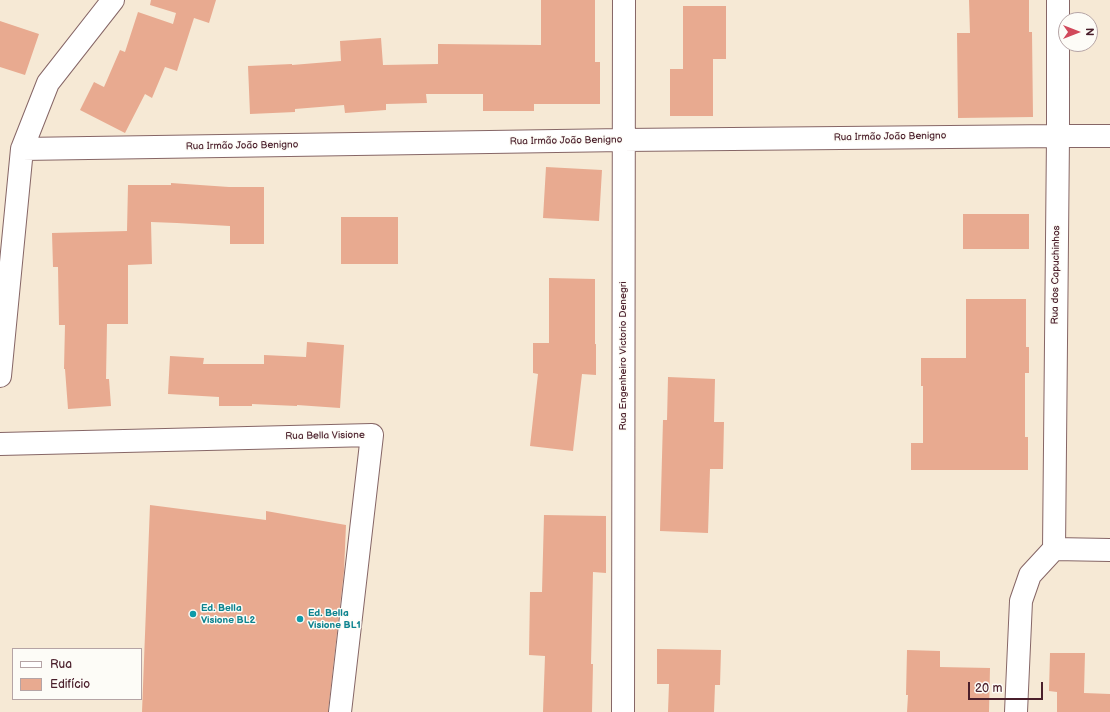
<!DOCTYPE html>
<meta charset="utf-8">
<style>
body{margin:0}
#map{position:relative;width:1110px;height:712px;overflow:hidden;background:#f6e9d5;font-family:"Balsamiq Sans",sans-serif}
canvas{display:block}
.legend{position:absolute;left:12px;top:648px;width:130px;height:52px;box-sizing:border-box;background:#fdfcf7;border:1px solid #b5a4a5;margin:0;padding:5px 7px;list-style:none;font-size:12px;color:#4a1f2b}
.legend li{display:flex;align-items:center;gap:8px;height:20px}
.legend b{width:20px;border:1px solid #b5a4a5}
.north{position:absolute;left:1058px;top:12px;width:40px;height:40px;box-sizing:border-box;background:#fdfcf7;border:1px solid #b5a4a5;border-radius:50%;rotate:90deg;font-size:11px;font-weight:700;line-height:16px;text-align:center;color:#4a1f2b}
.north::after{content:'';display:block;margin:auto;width:14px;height:18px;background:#d1495b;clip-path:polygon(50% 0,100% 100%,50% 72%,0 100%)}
.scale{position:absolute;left:968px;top:682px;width:75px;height:18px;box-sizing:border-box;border:2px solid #4a1f2b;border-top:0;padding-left:5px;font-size:12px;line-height:14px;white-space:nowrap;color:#4a1f2b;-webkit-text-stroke:3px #fdfcf7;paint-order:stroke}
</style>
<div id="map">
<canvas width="1110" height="712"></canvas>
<ul class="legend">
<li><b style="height:5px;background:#fff"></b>Rua</li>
<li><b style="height:11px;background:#e8aa90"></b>Edifício</li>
</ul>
<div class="north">N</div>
<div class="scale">20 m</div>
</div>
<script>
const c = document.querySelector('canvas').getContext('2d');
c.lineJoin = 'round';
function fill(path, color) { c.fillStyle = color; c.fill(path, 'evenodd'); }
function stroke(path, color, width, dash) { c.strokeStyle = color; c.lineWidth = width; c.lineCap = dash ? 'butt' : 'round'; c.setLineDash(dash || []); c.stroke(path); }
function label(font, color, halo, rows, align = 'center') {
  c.font = font + ' "Balsamiq Sans",sans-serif'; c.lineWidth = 3; c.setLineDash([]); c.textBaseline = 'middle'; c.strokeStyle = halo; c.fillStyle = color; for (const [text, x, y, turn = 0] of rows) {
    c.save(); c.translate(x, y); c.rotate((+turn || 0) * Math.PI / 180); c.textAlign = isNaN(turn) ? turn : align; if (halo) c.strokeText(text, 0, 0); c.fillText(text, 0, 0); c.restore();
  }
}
const building = new Path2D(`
 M 151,0 L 216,0 L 209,23 L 194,18 L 177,71 L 165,67 L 152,98 L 145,94 L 125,133 L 80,110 L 94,82 L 104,87 L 120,50 L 125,52 L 138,12 L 173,24 L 176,13 L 150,5 Z
 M 541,0 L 595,0 L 595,62 L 600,62 L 600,104 L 534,104 L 534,111 L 483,111 L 483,94 L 426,94 L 427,103 L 386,104 L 386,110 L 345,113 L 344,105 L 295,109 L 295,112 L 250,114 L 248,66 L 292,64 L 292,65 L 341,61 L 340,41 L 381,38 L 383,65 L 438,64 L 438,44 L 541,45 Z
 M 969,0 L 1029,0 L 1029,32 L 1032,32 L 1033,117 L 958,118 L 957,33 L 970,33 Z
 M 683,6 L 726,6 L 726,59 L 713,59 L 713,116 L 670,116 L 670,69 L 683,69 Z
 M 0,21 L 39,34 L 25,75 L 0,67 Z
 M 546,167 L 602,170 L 599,221 L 543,218 Z
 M 171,183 L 229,187 L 264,187 L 264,244 L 230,244 L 230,226 L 177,223 L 151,222 L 152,264 L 128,265 L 128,324 L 107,324 L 106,379 L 109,379 L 111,406 L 68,409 L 65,369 L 64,369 L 65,325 L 59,325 L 58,267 L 53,267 L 52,233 L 127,231 L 128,185 L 171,185 Z
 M 963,214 L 1029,214 L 1029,249 L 963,249 Z
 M 341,217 L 398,217 L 398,264 L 341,264 Z
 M 549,278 L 595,279 L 595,344 L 596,344 L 596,375 L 582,374 L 573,451 L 530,446 L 538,374 L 533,373 L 533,343 L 549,343 Z
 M 966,299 L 1026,299 L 1026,347 L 1029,347 L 1029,373 L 1025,373 L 1025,437 L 1028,437 L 1028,470 L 911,470 L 911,443 L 923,443 L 923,386 L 921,386 L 921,358 L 966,358 Z
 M 307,342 L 344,345 L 340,408 L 297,405 L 297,406 L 252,404 L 252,406 L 219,406 L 219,397 L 168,394 L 170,356 L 204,358 L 203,364 L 264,364 L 264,355 L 306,357 Z
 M 668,377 L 715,379 L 714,422 L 724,422 L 723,469 L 710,469 L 708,533 L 660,531 L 663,420 L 667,420 Z
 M 150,505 L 266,520 L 266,511 L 346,525 L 344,571 L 328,712 L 142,712 Z
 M 544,515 L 606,516 L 606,573 L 593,572 L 591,664 L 593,664 L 592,712 L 543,712 L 545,656 L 529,655 L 530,592 L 542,592 Z
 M 657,649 L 721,650 L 720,685 L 715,685 L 714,712 L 668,712 L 669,684 L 657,684 Z
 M 907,650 L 940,651 L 940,667 L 990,668 L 989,712 L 907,712 L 908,695 L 906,695 Z
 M 1050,653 L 1085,653 L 1084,693 L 1110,694 L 1110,712 L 1057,712 L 1057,692 L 1049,691 Z`);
const minor = new Path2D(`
 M 22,149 L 623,140 L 1058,136 L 1110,136
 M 0,376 L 22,149 L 48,83 L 113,0
 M 0,444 L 372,435 L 340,712
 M 1054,549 L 1058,136 L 1058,0
 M 1054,549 L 1110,550
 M 623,712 L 624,0
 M 1016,712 L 1021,601 L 1030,575 L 1054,549`);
const markers = [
 [193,614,4,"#0f9aa8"],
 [300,619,4,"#0f9aa8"]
];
const streetNames = [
 ["Rua Irmão João Benigno",890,137,-1],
 ["Rua Irmão João Benigno",566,141,-1],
 ["Rua Irmão João Benigno",242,146,-1],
 ["Rua dos Capuchinhos",1056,275,-89],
 ["Rua Engenheiro Victorio Denegri",623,356,-90],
 ["Rua Bella Visione",325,436,-1]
];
const cultureNames = [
 ["Ed. Bella",201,608],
 ["Visione BL2",201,620],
 ["Ed. Bella",308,613],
 ["Visione BL1",308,625]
];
fill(building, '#e8aa90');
stroke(minor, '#866666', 24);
stroke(minor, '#fff', 22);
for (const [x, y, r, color] of markers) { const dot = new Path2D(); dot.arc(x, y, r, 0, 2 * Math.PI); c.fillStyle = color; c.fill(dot); stroke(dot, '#fdfcf7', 1.5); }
label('10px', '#4a1f2b', '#fdfcf7', streetNames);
label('bold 10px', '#0d838f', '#fdfcf7', cultureNames, 'left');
</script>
